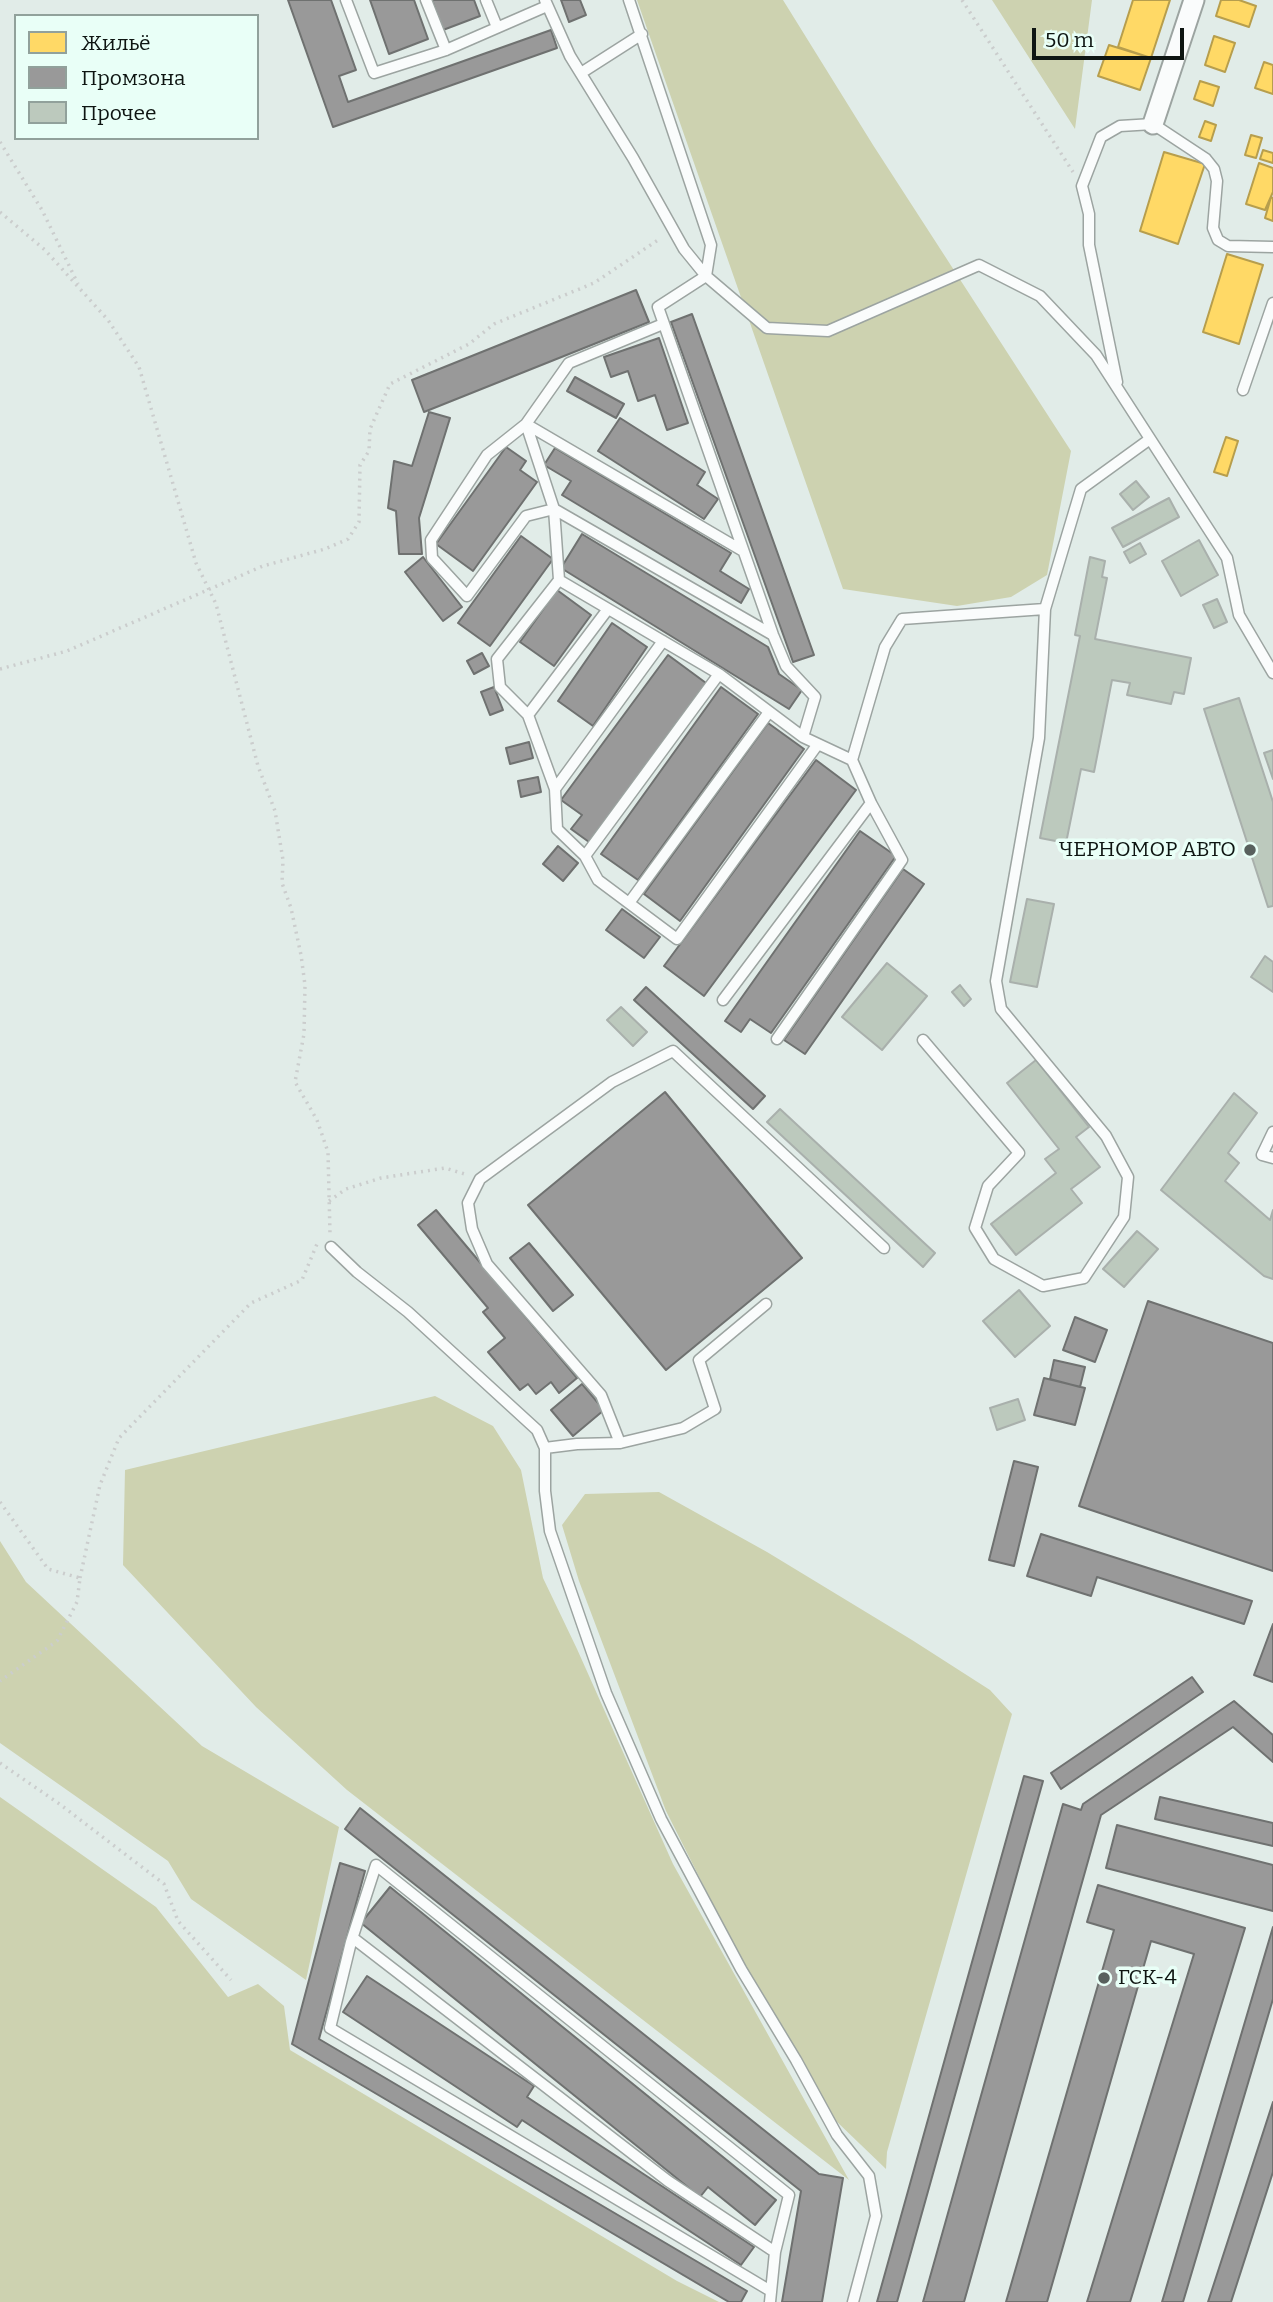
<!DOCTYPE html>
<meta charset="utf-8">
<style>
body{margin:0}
#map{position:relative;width:1273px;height:2302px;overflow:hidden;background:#e1ece8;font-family:Bitter,serif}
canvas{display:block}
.legend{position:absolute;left:14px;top:14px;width:245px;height:126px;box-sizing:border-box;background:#e9fff7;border:2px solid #91a19b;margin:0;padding:9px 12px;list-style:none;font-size:21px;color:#0e1512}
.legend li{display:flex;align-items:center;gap:14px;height:35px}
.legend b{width:35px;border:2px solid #91a19b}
.scale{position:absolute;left:1032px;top:28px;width:152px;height:32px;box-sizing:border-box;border:4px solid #0e1512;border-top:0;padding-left:9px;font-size:21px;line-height:24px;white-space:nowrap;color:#0e1512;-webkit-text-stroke:5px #e9fff7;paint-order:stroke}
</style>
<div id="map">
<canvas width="1273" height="2302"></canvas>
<ul class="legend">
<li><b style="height:19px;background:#ffd966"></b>Жильё</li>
<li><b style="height:19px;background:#999"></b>Промзона</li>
<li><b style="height:19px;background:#bcc9bd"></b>Прочее</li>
</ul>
<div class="scale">50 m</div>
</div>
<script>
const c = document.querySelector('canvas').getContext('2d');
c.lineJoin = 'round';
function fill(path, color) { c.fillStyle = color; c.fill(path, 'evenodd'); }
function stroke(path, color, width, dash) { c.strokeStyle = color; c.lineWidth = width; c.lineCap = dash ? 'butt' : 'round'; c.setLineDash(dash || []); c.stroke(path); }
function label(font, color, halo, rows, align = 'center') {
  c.font = font + ' Bitter,serif'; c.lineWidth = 7; c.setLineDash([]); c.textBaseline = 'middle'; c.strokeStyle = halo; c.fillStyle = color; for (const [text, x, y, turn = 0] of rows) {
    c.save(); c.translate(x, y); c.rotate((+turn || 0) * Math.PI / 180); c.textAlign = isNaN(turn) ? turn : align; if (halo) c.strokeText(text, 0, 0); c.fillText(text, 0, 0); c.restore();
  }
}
const green = new Path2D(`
 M 637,0 L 783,0 L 873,145 L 1071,451 L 1047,575 L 1011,597 L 957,606 L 843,589 Z
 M 992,0 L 1092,0 L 1075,129 Z
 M 435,1396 L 493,1426 L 521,1470 L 543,1578 L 577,1649 L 673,1864 L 849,2180 L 347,1790 L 256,1707 L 123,1565 L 125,1470 Z
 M 659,1492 L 767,1552 L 912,1640 L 990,1690 L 1012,1714 L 887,2152 L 886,2169 L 834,2119 L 740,1958 L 666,1811 L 579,1581 L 562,1525 L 585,1494 Z
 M 0,1541 L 26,1582 L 202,1746 L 339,1827 L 306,1980 L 191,1899 L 168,1861 L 0,1743 Z
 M 0,1797 L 156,1907 L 228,1997 L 258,1984 L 284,2006 L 290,2050 L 677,2281 L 719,2302 L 0,2302 Z`);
const homes = new Path2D(`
 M 1133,0 L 1170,0 L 1151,58 L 1118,47 Z
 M 1221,0 L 1239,0 L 1256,6 L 1249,27 L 1216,16 Z
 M 1214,36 L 1235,43 L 1225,72 L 1205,65 Z
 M 1109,45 L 1151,58 L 1140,90 L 1098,76 Z
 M 1264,62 L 1273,65 L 1273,94 L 1255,88 Z
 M 1200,81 L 1219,87 L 1213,106 L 1194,99 Z
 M 1205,121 L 1216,125 L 1211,141 L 1199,137 Z
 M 1251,135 L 1262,138 L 1256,158 L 1245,155 Z
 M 1263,150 L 1273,153 L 1273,163 L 1260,159 Z
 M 1164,152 L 1205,164 L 1178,244 L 1140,231 Z
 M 1259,163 L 1273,168 L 1273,192 L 1265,210 L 1246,204 Z
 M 1271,197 L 1273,198 L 1273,221 L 1265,218 Z
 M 1227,254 L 1263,265 L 1239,344 L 1203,332 Z
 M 1226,437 L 1238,441 L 1227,476 L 1214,472 Z`);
const industry = new Path2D(`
 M 288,0 L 331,0 L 356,70 L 339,76 L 348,102 L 551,30 L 557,48 L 333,127 Z
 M 370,0 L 414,0 L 428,39 L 389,54 Z
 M 432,0 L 474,0 L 480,16 L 443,30 Z
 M 561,0 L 580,0 L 586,15 L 569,22 Z
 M 636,290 L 649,322 L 424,412 L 412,380 Z
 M 692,314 L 814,655 L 793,662 L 671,322 Z
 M 659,338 L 688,423 L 667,430 L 655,395 L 638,401 L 628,371 L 611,377 L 604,357 Z
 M 575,377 L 624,404 L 616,418 L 567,391 Z
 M 429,412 L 450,418 L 419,518 L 422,554 L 399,554 L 396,511 L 388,508 L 394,461 L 412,466 Z
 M 620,418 L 705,472 L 697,485 L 718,499 L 704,519 L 598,451 Z
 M 506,447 L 526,461 L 520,470 L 537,482 L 473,571 L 436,544 Z
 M 555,448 L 731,553 L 720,571 L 749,589 L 741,603 L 562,495 L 571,481 L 544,465 Z
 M 582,534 L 768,647 L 779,674 L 802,690 L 789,709 L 561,568 Z
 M 521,536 L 553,559 L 490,646 L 458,623 Z
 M 423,557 L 462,607 L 443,621 L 405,572 Z
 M 557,590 L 591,615 L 554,666 L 520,642 Z
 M 612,623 L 647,647 L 593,726 L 558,701 Z
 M 482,653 L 489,666 L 474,674 L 467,661 Z
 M 668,655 L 706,683 L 589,842 L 571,829 L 582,815 L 561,800 Z
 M 494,687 L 503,710 L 490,715 L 481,692 Z
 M 721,687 L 758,714 L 638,880 L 601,854 Z
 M 768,723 L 804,749 L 680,921 L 644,894 Z
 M 529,742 L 533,758 L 510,764 L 506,748 Z
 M 816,760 L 856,790 L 704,996 L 664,966 Z
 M 538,777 L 541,792 L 521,797 L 518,781 Z
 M 860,831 L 896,856 L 771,1033 L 750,1019 L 741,1032 L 725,1021 Z
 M 558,846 L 578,863 L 563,881 L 543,864 Z
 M 903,869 L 924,884 L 805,1054 L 784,1040 Z
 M 622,909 L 660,937 L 644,958 L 606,930 Z
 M 646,987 L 765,1096 L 753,1109 L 634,1000 Z
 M 665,1092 L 802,1258 L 666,1370 L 528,1205 Z
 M 436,1210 L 577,1378 L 559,1393 L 551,1382 L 536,1394 L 528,1384 L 520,1390 L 488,1352 L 505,1338 L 483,1312 L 488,1308 L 418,1225 Z
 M 529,1243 L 573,1295 L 553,1311 L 510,1258 Z
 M 1148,1301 L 1273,1343 L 1273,1571 L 1079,1506 Z
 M 1075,1317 L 1107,1330 L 1095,1362 L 1063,1350 Z
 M 1054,1360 L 1085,1367 L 1080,1387 L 1050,1379 Z
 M 1044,1378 L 1085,1388 L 1075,1425 L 1034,1415 Z
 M 582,1384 L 604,1410 L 573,1436 L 551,1410 Z
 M 1014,1461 L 1038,1467 L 1014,1566 L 989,1560 Z
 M 1041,1534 L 1252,1601 L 1244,1624 L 1097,1577 L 1091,1596 L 1027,1576 Z
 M 1273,1624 L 1273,1682 L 1254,1675 Z
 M 1192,1677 L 1203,1692 L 1061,1789 L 1051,1773 Z
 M 1234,1701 L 1273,1735 L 1273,1762 L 1233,1727 L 1101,1815 L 964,2302 L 923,2302 L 1063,1804 L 1081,1810 L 1083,1804 Z
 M 1024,1776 L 1043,1781 L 897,2302 L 877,2302 Z
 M 1160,1797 L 1273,1823 L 1273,1846 L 1155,1819 Z
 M 360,1808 L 819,2174 L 843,2178 L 822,2302 L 782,2302 L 801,2191 L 345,1829 Z
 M 1117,1825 L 1273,1865 L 1273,1911 L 1106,1868 Z
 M 340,1863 L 365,1871 L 319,2039 L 747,2291 L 741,2302 L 729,2302 L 292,2044 Z
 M 1098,1885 L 1245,1928 L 1130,2302 L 1087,2302 L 1194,1954 L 1151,1941 L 1047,2302 L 1006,2302 L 1114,1930 L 1087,1922 Z
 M 390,1887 L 776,2200 L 755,2225 L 708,2187 L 700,2197 L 361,1923 Z
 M 1273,1927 L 1273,1999 L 1183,2302 L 1162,2302 Z
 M 367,1976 L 534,2086 L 527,2097 L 754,2247 L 741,2265 L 522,2120 L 517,2127 L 343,2012 Z
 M 1273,2102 L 1273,2172 L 1231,2302 L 1208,2302 Z`);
const building = new Path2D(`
 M 1136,481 L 1149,497 L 1133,510 L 1120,494 Z
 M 1169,498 L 1179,517 L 1123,547 L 1112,528 Z
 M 1199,540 L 1218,575 L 1181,596 L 1162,561 Z
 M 1140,543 L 1146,554 L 1130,563 L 1124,552 Z
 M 1090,557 L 1105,561 L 1102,577 L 1107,578 L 1095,639 L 1191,658 L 1184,694 L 1174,692 L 1171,704 L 1127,695 L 1130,683 L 1112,680 L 1094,772 L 1081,769 L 1066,843 L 1040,838 L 1080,636 L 1075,635 Z
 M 1217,599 L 1227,622 L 1214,628 L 1203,605 Z
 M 1239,698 L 1273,802 L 1273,906 L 1268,907 L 1204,709 Z
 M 1273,750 L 1273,779 L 1264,753 Z
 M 1027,899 L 1054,904 L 1037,987 L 1010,982 Z
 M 1265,956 L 1273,962 L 1273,992 L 1251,977 Z
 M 887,963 L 927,996 L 882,1050 L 842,1017 Z
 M 960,985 L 971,999 L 964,1006 L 952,992 Z
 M 621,1007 L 647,1032 L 633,1046 L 607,1020 Z
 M 1036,1060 L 1089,1127 L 1076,1137 L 1100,1167 L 1071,1189 L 1082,1203 L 1016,1255 L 991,1224 L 1056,1173 L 1045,1159 L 1059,1149 L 1007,1083 Z
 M 1234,1093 L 1257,1113 L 1228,1153 L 1239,1163 L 1225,1181 L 1270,1220 L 1273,1210 L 1273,1279 L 1264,1276 L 1161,1190 Z
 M 780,1109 L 935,1253 L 923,1267 L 767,1122 Z
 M 1137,1231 L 1158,1249 L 1124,1287 L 1103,1269 Z
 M 1019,1290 L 1050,1326 L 1015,1357 L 983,1321 Z
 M 1018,1399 L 1025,1420 L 997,1430 L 990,1408 Z`);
const path = new Path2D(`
 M 962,0 L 1073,172
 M 0,142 L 42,210 L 78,284
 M 0,212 L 45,250 L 108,320 L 139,367 L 196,563 L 216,604 L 258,766 L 275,811 L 283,860 L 282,883 L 291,908 L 301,955 L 305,985 L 304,1034 L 295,1082 L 317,1120 L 328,1152 L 330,1234
 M 0,669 L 67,651 L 263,566 L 325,549 L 348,539 L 359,522 L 360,465 L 369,451 L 370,429 L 390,384 L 469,344 L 494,324 L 594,283 L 661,238
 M 329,1201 L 346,1189 L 381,1178 L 445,1168 L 468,1175
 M 0,1502 L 48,1569 L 80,1578 L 77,1602 L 57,1641 L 0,1681
 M 80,1578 L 100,1485 L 119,1438 L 251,1303 L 302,1280 L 317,1244
 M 0,1763 L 61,1805 L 164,1884 L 178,1921 L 231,1980`);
const service = new Path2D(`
 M 346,0 L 374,73 L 446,50 L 547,6
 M 426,0 L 446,50
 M 486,0 L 497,27
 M 545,0 L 570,56 L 633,158 L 684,249 L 706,276 L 767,328 L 828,331 L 979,265 L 1040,296 L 1096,355 L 1227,558 L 1239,615 L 1273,673
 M 629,0 L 711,245 L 706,276 L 658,307 L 773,635 L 786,666 L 815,697 L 803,737
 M 581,73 L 642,34
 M 663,324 L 569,363 L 526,424 L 554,509 L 559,580 L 719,674 L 803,737 L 852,760 L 871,803 L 723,1000
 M 1117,382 L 1089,245 L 1089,214 L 1082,186 L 1101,137 L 1120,126 L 1153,124 L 1206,159 L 1214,169 L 1217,181 L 1213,228 L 1218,240 L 1228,246 L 1273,247
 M 1243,390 L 1273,303
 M 743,551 L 526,424 L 487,455 L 431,540 L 432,558 L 467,596 L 526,516 L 554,509 L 773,635
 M 663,641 L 555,789 L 557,829 L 585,856 L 598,880 L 677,939 L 818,744
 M 528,715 L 608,609
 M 852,760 L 885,647 L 902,619 L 1045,609 L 1081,489 L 1150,439
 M 555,789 L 528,715 L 500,687 L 497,659 L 559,580
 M 585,856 L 719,674
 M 629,903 L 769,712
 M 777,1039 L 902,860 L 871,803
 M 923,1040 L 1019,1153 L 988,1186 L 975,1228 L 994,1259 L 1043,1286 L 1084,1278 L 1124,1217 L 1128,1177 L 1106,1136 L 1001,1009 L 996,981 L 1039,738 L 1045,609
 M 1273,1132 L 1262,1155 L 1273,1158
 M 331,1247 L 357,1272 L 408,1312 L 537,1430 L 545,1448 L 545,1491 L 550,1531 L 606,1693 L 661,1819 L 741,1969 L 796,2060 L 837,2135 L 869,2176 L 876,2216 L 853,2302
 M 766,1304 L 699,1360 L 715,1409 L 683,1428 L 620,1443 L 601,1395 L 487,1264 L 472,1229 L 468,1203 L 480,1179 L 612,1082 L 673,1051 L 884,1248
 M 545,1448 L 577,1444 L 620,1443
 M 353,1938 L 668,2181 L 775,2252
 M 769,2290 L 330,2028 L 351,1942 L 376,1865 L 789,2195 L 775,2252 L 770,2302`);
const minor = new Path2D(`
 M 1153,124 L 1194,0`);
const markers = [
 [1250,850,7,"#58605d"],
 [1104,1978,7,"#58605d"]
];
const poiNames = [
 ["ЧЕРНОМОР АВТО",1236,850],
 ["ГСК-4",1118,1978,"left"]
];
fill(green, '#cdd2b0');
fill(homes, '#ffd966');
stroke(homes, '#b79e4d', 2);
fill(industry, '#999');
stroke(industry, '#6f7170', 2);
fill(building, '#bcc9bd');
stroke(building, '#a9b0ac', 2);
stroke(service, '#9ca4a1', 13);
stroke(minor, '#9ca4a1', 23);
stroke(path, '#cbcdcd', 3.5, [2, 5]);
stroke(service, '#fafcfc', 10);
stroke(minor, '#fafcfc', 19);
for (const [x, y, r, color] of markers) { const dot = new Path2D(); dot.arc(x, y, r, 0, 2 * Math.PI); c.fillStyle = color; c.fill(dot); stroke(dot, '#e9fff7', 2.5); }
label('21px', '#0e1512', '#e9fff7', poiNames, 'right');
</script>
